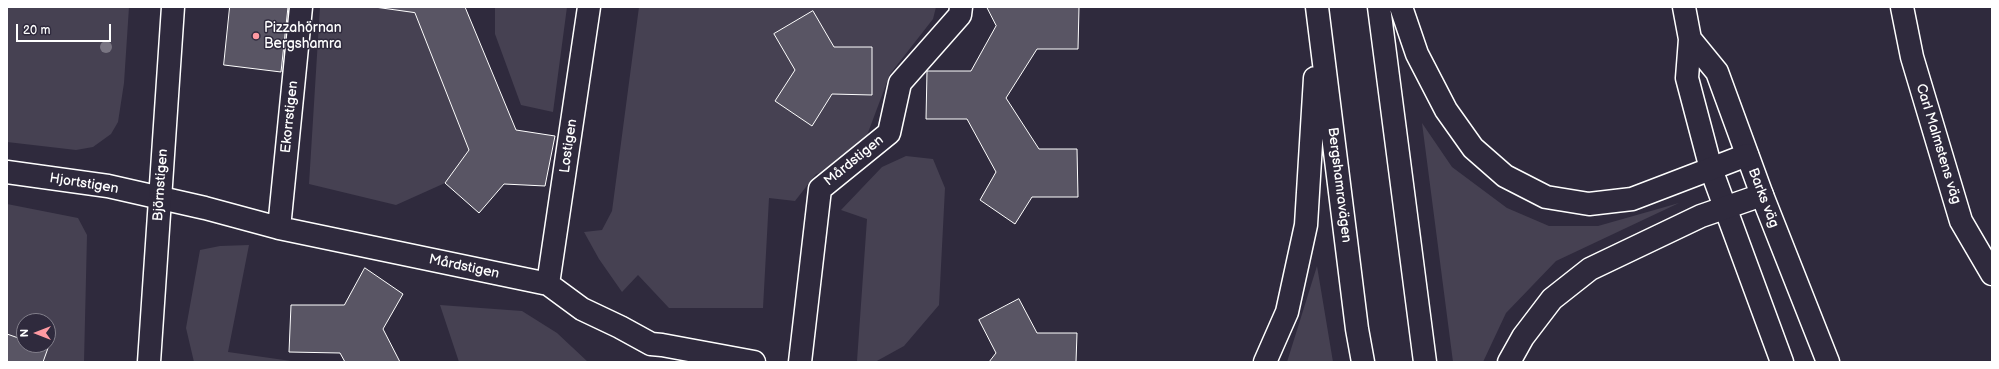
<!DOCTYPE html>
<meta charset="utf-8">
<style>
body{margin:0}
#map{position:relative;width:1999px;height:369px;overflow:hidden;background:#2f2a3d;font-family:"Balsamiq Sans",sans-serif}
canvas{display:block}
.frame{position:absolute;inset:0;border:8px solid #fff;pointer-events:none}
.north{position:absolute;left:16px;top:313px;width:40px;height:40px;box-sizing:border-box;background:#2f2a3d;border:1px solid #827f8b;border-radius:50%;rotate:270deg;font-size:11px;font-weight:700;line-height:16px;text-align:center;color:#fff}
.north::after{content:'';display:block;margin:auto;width:14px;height:18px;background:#ff9aa2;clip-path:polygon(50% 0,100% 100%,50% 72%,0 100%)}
.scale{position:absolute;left:16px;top:24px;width:95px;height:18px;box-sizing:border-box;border:2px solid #fff;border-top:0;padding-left:5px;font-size:12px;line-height:14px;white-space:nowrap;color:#fff;-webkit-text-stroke:3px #2f2a3d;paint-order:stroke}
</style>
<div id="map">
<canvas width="1999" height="369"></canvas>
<div class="frame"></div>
<div class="north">N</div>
<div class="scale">20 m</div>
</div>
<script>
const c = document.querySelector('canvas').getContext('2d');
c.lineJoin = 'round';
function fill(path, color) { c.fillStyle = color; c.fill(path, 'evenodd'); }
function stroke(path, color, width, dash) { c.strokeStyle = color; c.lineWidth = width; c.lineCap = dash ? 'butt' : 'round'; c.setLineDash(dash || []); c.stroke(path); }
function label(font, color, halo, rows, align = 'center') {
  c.font = font + ' "Balsamiq Sans",sans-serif'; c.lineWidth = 3; c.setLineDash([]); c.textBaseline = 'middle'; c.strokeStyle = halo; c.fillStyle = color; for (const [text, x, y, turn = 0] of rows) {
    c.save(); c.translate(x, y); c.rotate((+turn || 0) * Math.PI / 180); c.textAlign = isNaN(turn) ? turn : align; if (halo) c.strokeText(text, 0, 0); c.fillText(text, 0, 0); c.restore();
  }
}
const green = new Path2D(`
 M 7,7 L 129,7 L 124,83 L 118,122 L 111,134 L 93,147 L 76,150 L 7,142 Z
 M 320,7 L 375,7 L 415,13 L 469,150 L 445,183 L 396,205 L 309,184 Z
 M 495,7 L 567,7 L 553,112 L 521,105 L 495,34 Z
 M 639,7 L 936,7 L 933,19 L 890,74 L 857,162 L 816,174 L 795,201 L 769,198 L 763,308 L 669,308 L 638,275 L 622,292 L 599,259 L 584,232 L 602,230 L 612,211 Z
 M 1422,123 L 1452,167 L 1507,208 L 1549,226 L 1598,226 L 1679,203 L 1556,261 L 1506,313 L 1483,362 L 1453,362 Z
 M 906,156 L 933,159 L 945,188 L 939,305 L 904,346 L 875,362 L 855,362 L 857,361 L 867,219 L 841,210 L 882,167 Z
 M 7,204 L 78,218 L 87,235 L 84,362 L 43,362 L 47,349 L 38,345 L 48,345 L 48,321 L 24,321 L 24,340 L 7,334 Z
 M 249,245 L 228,352 L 298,362 L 194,362 L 186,328 L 200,250 L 220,246 Z
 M 1317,266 L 1333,362 L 1287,362 Z
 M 440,305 L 522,311 L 557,333 L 588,362 L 459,362 Z`);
const building = new Path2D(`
 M 230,7 L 288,7 L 281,72 L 224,65 Z
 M 375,7 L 465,7 L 516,130 L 555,136 L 545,186 L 504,184 L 479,213 L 445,183 L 469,150 L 415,13 Z
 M 987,7 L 1079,7 L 1078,49 L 1037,49 L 1006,98 L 1039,149 L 1077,149 L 1078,197 L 1032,197 L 1015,224 L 980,200 L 996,172 L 967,119 L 926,119 L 927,71 L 971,71 L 996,26 Z
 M 813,11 L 834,47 L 872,47 L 872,95 L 832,94 L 812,126 L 775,101 L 795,70 L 774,34 Z
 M 365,268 L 403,294 L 383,329 L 400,362 L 345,362 L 340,353 L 289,352 L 291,305 L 344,305 Z
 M 1019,299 L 1037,333 L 1077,333 L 1076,362 L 989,362 L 996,353 L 979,320 Z
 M 7,334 L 24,340 L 24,345 L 38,345 L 48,348 L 43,362 L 7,362 Z`);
const minor = new Path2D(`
 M 1684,7 L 1690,39 L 1687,78 L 1711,169 L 1782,362
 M 1902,7 L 1912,57 L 1961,221 L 1992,274
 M 1690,39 L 1717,72 L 1762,195 L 1828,362
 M 7,172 L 108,186 L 205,208 L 279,228 L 548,284 L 582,309 L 620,327 L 651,344 L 662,345 L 754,362
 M 279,228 L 301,7
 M 548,284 L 589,7
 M 800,362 L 820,189 L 889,133 L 900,83 L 960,15 L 961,7`);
const tertiary = new Path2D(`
 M 149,362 L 173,7`);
const trunk = new Path2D(`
 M 1317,7 L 1357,329 L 1363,362
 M 1379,7 L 1425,362
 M 1401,7 L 1417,54 L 1446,110 L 1473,148 L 1505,176 L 1546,197 L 1589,204 L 1632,199 L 1747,155
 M 1265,362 L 1287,312 L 1306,225 L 1315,78
 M 1509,362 L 1523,337 L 1552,299 L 1590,269 L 1701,216 L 1762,195`);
const trees = [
 [106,47]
];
const markers = [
 [256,36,4,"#ff9aa2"]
];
const poiNames = [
 ["Pizzahörnan",264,28],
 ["Bergshamra",264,44]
];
const streetNames = [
 ["Ekorrstigen",290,117,-84],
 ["Carl Malmstens väg",1938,144,73],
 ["Lostigen",569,146,-82],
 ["Mårdstigen",854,161,-39],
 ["Hjortstigen",84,184,9],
 ["Björnstigen",161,185,-86],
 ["Bergshamravägen",1339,185,83],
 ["Barks väg",1763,198,69],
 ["Mårdstigen",464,267,12]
];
fill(green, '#464152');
fill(building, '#595564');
stroke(building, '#fff', 1);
stroke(minor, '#fff', 25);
stroke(tertiary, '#fff', 25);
stroke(trunk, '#fff', 25);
stroke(minor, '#2f2a3d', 22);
stroke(tertiary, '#2f2a3d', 22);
stroke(trunk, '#2f2a3d', 22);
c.fillStyle = '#797582';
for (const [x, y] of trees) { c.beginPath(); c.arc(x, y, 6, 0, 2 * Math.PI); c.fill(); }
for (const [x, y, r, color] of markers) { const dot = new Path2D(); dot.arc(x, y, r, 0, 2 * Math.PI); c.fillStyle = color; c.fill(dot); stroke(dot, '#2f2a3d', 1.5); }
label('14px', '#fff', '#2f2a3d', poiNames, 'left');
label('14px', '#fff', '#2f2a3d', streetNames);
</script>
